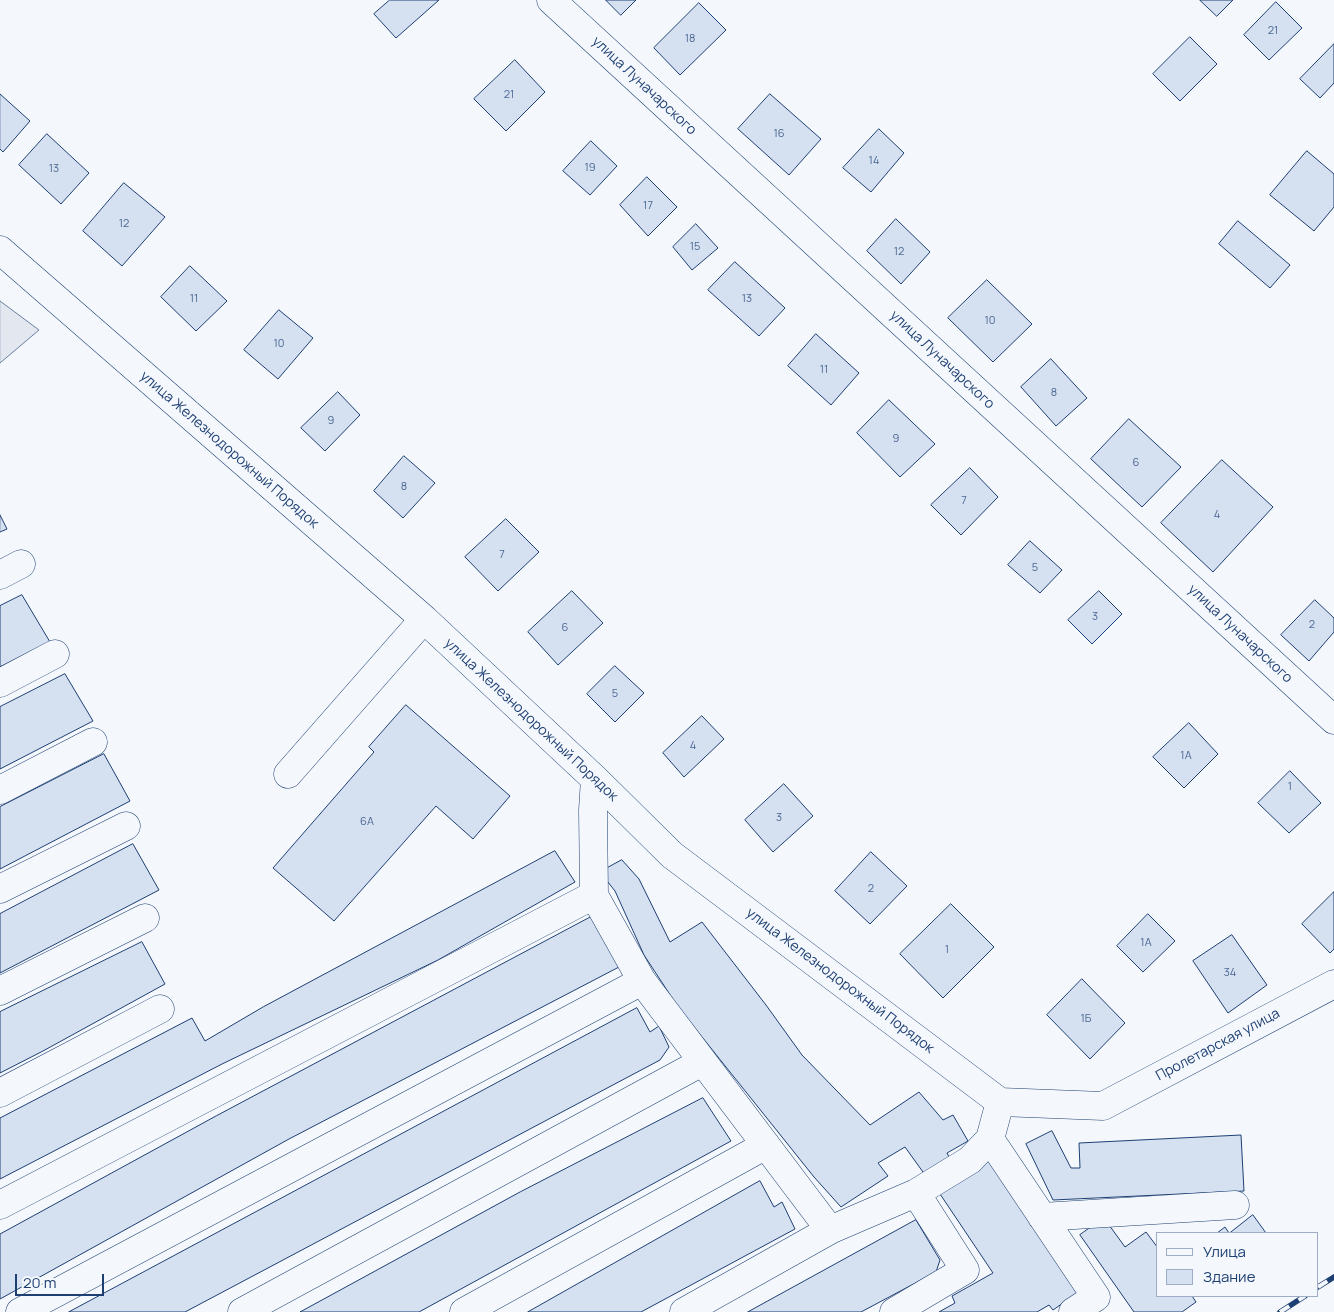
<!DOCTYPE html>
<meta charset="utf-8">
<style>
body{margin:0}
#map{position:relative;width:1334px;height:1312px;overflow:hidden;background:#f4f7fb;font-family:Manrope,sans-serif}
canvas{display:block}
.legend{position:absolute;left:1156px;top:1232px;width:162px;height:65px;box-sizing:border-box;background:#f4f7fb;border:1px solid #9eadc5;margin:0;padding:6px 9px;list-style:none;font-size:15px;color:#1d3f73}
.legend li{display:flex;align-items:center;gap:10px;height:25px}
.legend b{width:25px;border:1px solid #9eadc5}
.scale{position:absolute;left:15px;top:1274px;width:89px;height:22px;box-sizing:border-box;border:2px solid #1d3f73;border-top:0;padding-left:6px;font-size:15px;line-height:18px;white-space:nowrap;color:#1d3f73;-webkit-text-stroke:4px #f4f7fb;paint-order:stroke}
</style>
<div id="map">
<canvas width="1334" height="1312"></canvas>
<ul class="legend">
<li><b style="height:6px;background:#f4f7fb"></b>Улица</li>
<li><b style="height:14px;background:#d5e0f0"></b>Здание</li>
</ul>
<div class="scale">20 m</div>
</div>
<script>
const c = document.querySelector('canvas').getContext('2d');
c.lineJoin = 'round';
function fill(path, color) { c.fillStyle = color; c.fill(path, 'evenodd'); }
function stroke(path, color, width, dash) { c.strokeStyle = color; c.lineWidth = width; c.lineCap = dash ? 'butt' : 'round'; c.setLineDash(dash || []); c.stroke(path); }
function label(font, color, halo, rows, align = 'center') {
  c.font = font + ' Manrope,sans-serif'; c.lineWidth = 4; c.setLineDash([]); c.textBaseline = 'middle'; c.strokeStyle = halo; c.fillStyle = color; for (const [text, x, y, turn = 0] of rows) {
    c.save(); c.translate(x, y); c.rotate((+turn || 0) * Math.PI / 180); c.textAlign = isNaN(turn) ? turn : align; if (halo) c.strokeText(text, 0, 0); c.fillText(text, 0, 0); c.restore();
  }
}
const parking = new Path2D(`
 M 0,301 L 39,330 L 0,363 Z`);
const building = new Path2D(`
 M 390,0 L 439,0 L 396,38 L 374,14 Z
 M 606,0 L 636,0 L 621,15 Z
 M 1200,0 L 1233,0 L 1217,16 Z
 M 1276,2 L 1302,28 L 1269,60 L 1244,35 Z
 M 699,3 L 726,30 L 680,75 L 654,48 Z
 M 1190,37 L 1217,64 L 1180,101 L 1153,74 Z
 M 1334,44 L 1334,83 L 1320,98 L 1300,79 Z
 M 515,60 L 545,92 L 506,131 L 474,99 Z
 M 0,94 L 30,121 L 3,152 L 0,149 Z
 M 770,94 L 821,139 L 789,175 L 738,129 Z
 M 879,129 L 904,153 L 871,192 L 843,168 Z
 M 47,134 L 89,173 L 61,204 L 19,165 Z
 M 591,141 L 617,166 L 590,195 L 563,171 Z
 M 1307,151 L 1334,174 L 1334,207 L 1314,231 L 1270,195 Z
 M 647,177 L 677,207 L 648,236 L 620,205 Z
 M 124,183 L 165,217 L 122,266 L 83,231 Z
 M 896,219 L 930,252 L 901,284 L 867,251 Z
 M 1238,221 L 1290,265 L 1270,288 L 1219,244 Z
 M 696,224 L 718,248 L 692,270 L 673,247 Z
 M 735,262 L 785,308 L 759,336 L 708,290 Z
 M 190,266 L 227,301 L 196,331 L 161,297 Z
 M 987,280 L 1032,324 L 993,362 L 948,318 Z
 M 279,310 L 313,338 L 278,379 L 244,350 Z
 M 816,334 L 859,373 L 831,405 L 788,366 Z
 M 1051,359 L 1087,398 L 1056,426 L 1021,387 Z
 M 338,392 L 360,415 L 325,451 L 301,428 Z
 M 889,400 L 935,444 L 900,477 L 857,433 Z
 M 1129,419 L 1181,467 L 1142,507 L 1091,459 Z
 M 404,456 L 435,483 L 403,518 L 374,491 Z
 M 1222,460 L 1273,507 L 1213,572 L 1161,523 Z
 M 970,468 L 998,497 L 961,535 L 931,505 Z
 M 0,515 L 7,529 L 0,532 Z
 M 506,519 L 539,552 L 498,591 L 465,557 Z
 M 1030,541 L 1062,570 L 1040,593 L 1008,565 Z
 M 572,591 L 603,623 L 558,665 L 528,632 Z
 M 1099,591 L 1122,614 L 1092,644 L 1068,620 Z
 M 22,595 L 50,642 L 0,667 L 0,606 Z
 M 1315,600 L 1334,618 L 1334,632 L 1309,661 L 1281,635 Z
 M 615,666 L 644,693 L 615,722 L 587,694 Z
 M 65,674 L 93,721 L 0,769 L 0,707 Z
 M 406,705 L 510,796 L 473,839 L 436,806 L 334,921 L 273,868 L 374,752 L 369,747 Z
 M 702,716 L 724,739 L 684,777 L 663,753 Z
 M 1189,723 L 1218,754 L 1184,788 L 1153,757 Z
 M 104,754 L 130,801 L 0,869 L 0,807 Z
 M 1290,771 L 1321,803 L 1289,833 L 1258,803 Z
 M 784,784 L 813,816 L 773,852 L 745,820 Z
 M 133,844 L 159,890 L 0,973 L 0,914 Z
 M 555,851 L 575,882 L 438,960 L 222,1064 L 0,1179 L 0,1118 L 192,1018 L 205,1041 L 263,1007 Z
 M 871,852 L 907,886 L 870,924 L 835,891 Z
 M 622,860 L 639,879 L 670,942 L 702,922 L 766,1005 L 802,1055 L 870,1125 L 919,1092 L 943,1120 L 953,1115 L 968,1141 L 947,1153 L 952,1163 L 928,1179 L 905,1147 L 878,1163 L 888,1176 L 841,1207 L 814,1177 L 678,1007 L 644,955 L 615,891 L 600,872 Z
 M 1334,892 L 1334,949 L 1330,953 L 1302,924 Z
 M 951,904 L 994,947 L 943,998 L 900,954 Z
 M 1148,914 L 1175,941 L 1143,972 L 1117,946 Z
 M 591,917 L 619,967 L 289,1139 L 0,1299 L 0,1234 L 216,1116 Z
 M 1232,935 L 1267,985 L 1228,1013 L 1193,961 Z
 M 142,942 L 165,984 L 43,1051 L 0,1073 L 0,1012 Z
 M 1082,979 L 1125,1023 L 1090,1059 L 1047,1015 Z
 M 637,1008 L 650,1032 L 659,1026 L 669,1047 L 660,1060 L 185,1312 L 69,1312 Z
 M 703,1098 L 731,1141 L 419,1312 L 300,1312 L 520,1192 Z
 M 1052,1131 L 1071,1168 L 1080,1168 L 1079,1143 L 1241,1135 L 1244,1191 L 1053,1200 L 1026,1144 Z
 M 986,1157 L 1079,1292 L 1053,1310 L 1049,1305 L 1037,1312 L 939,1312 L 955,1303 L 952,1296 L 993,1273 L 938,1191 Z
 M 760,1181 L 774,1207 L 782,1202 L 795,1229 L 641,1312 L 528,1312 Z
 M 1253,1215 L 1266,1233 L 1217,1233 L 1225,1227 L 1229,1233 Z
 M 1104,1218 L 1125,1247 L 1146,1232 L 1158,1248 L 1158,1296 L 1192,1296 L 1196,1302 L 1182,1312 L 1134,1312 L 1080,1235 Z
 M 916,1220 L 940,1260 L 936,1272 L 861,1312 L 748,1312 Z`);
const minor = new Path2D(`
 M 551,0 L 1334,720
 M 0,250 L 424,619 L 595,779 L 672,855 L 1000,1102 L 1103,1106 L 1334,984
 M 0,575 L 21,564
 M 0,683 L 55,654
 M 288,774 L 424,619
 M 595,779 L 593,810 L 594,895 L 642,981 L 830,1230 L 916,1193 L 965,1270 L 894,1312
 M 0,790 L 93,742
 M 0,889 L 126,826
 M 0,991 L 145,918
 M 0,1093 L 160,1009
 M 1000,1102 L 990,1139 L 1096,1297 L 1073,1312
 M 916,1193 L 970,1160 L 990,1139
 M 0,1205 L 594,895
 M 1042,1217 L 1235,1205
 M 20,1312 L 642,981
 M 242,1312 L 702,1062
 M 464,1312 L 766,1145
 M 684,1312 L 830,1230`);
const rail = new Path2D(`
 M 1318,1287 L 1334,1277
 M 1280,1312 L 1305,1296`);
const numberNames = [
 ["21",1273,31],
 ["18",690,39],
 ["21",509,95],
 ["16",779,134],
 ["14",874,161],
 ["19",590,168],
 ["13",54,169],
 ["17",648,206],
 ["12",124,224],
 ["15",695,247],
 ["12",899,252],
 ["11",194,299],
 ["13",747,299],
 ["10",990,321],
 ["10",279,344],
 ["11",824,370],
 ["8",1054,393],
 ["9",331,421],
 ["9",896,439],
 ["6",1136,463],
 ["8",404,487],
 ["7",964,501],
 ["4",1217,515],
 ["7",502,555],
 ["5",1035,568],
 ["3",1095,617],
 ["2",1312,625],
 ["6",565,628],
 ["5",615,694],
 ["4",693,746],
 ["1А",1186,756],
 ["1",1290,787],
 ["3",779,818],
 ["6А",367,822],
 ["2",871,889],
 ["1А",1146,943],
 ["1",947,950],
 ["34",1230,973],
 ["1Б",1086,1019]
];
const streetNames = [
 ["улица Луначарского",644,86,43],
 ["улица Луначарского",942,360,43],
 ["улица Железнодорожный Порядок",229,450,41],
 ["улица Луначарского",1240,634,43],
 ["улица Железнодорожный Порядок",531,720,43],
 ["улица Железнодорожный Порядок",840,981,37],
 ["Пролетарская улица",1218,1045,-28]
];
fill(parking, '#e3e8f0');
stroke(parking, '#687fa3', 1);
fill(building, '#d5e0f0');
stroke(building, '#1d3f73', 1);
stroke(minor, '#1d3f73', 29);
stroke(minor, '#f4f7fb', 28);
stroke(rail, '#1d3f73', 5.5);
stroke(rail, '#f4f7fb', 4, [11]);
label('11px', '#4b6792', null, numberNames);
label('14px', '#1d3f73', '#f4f7fb', streetNames);
</script>
